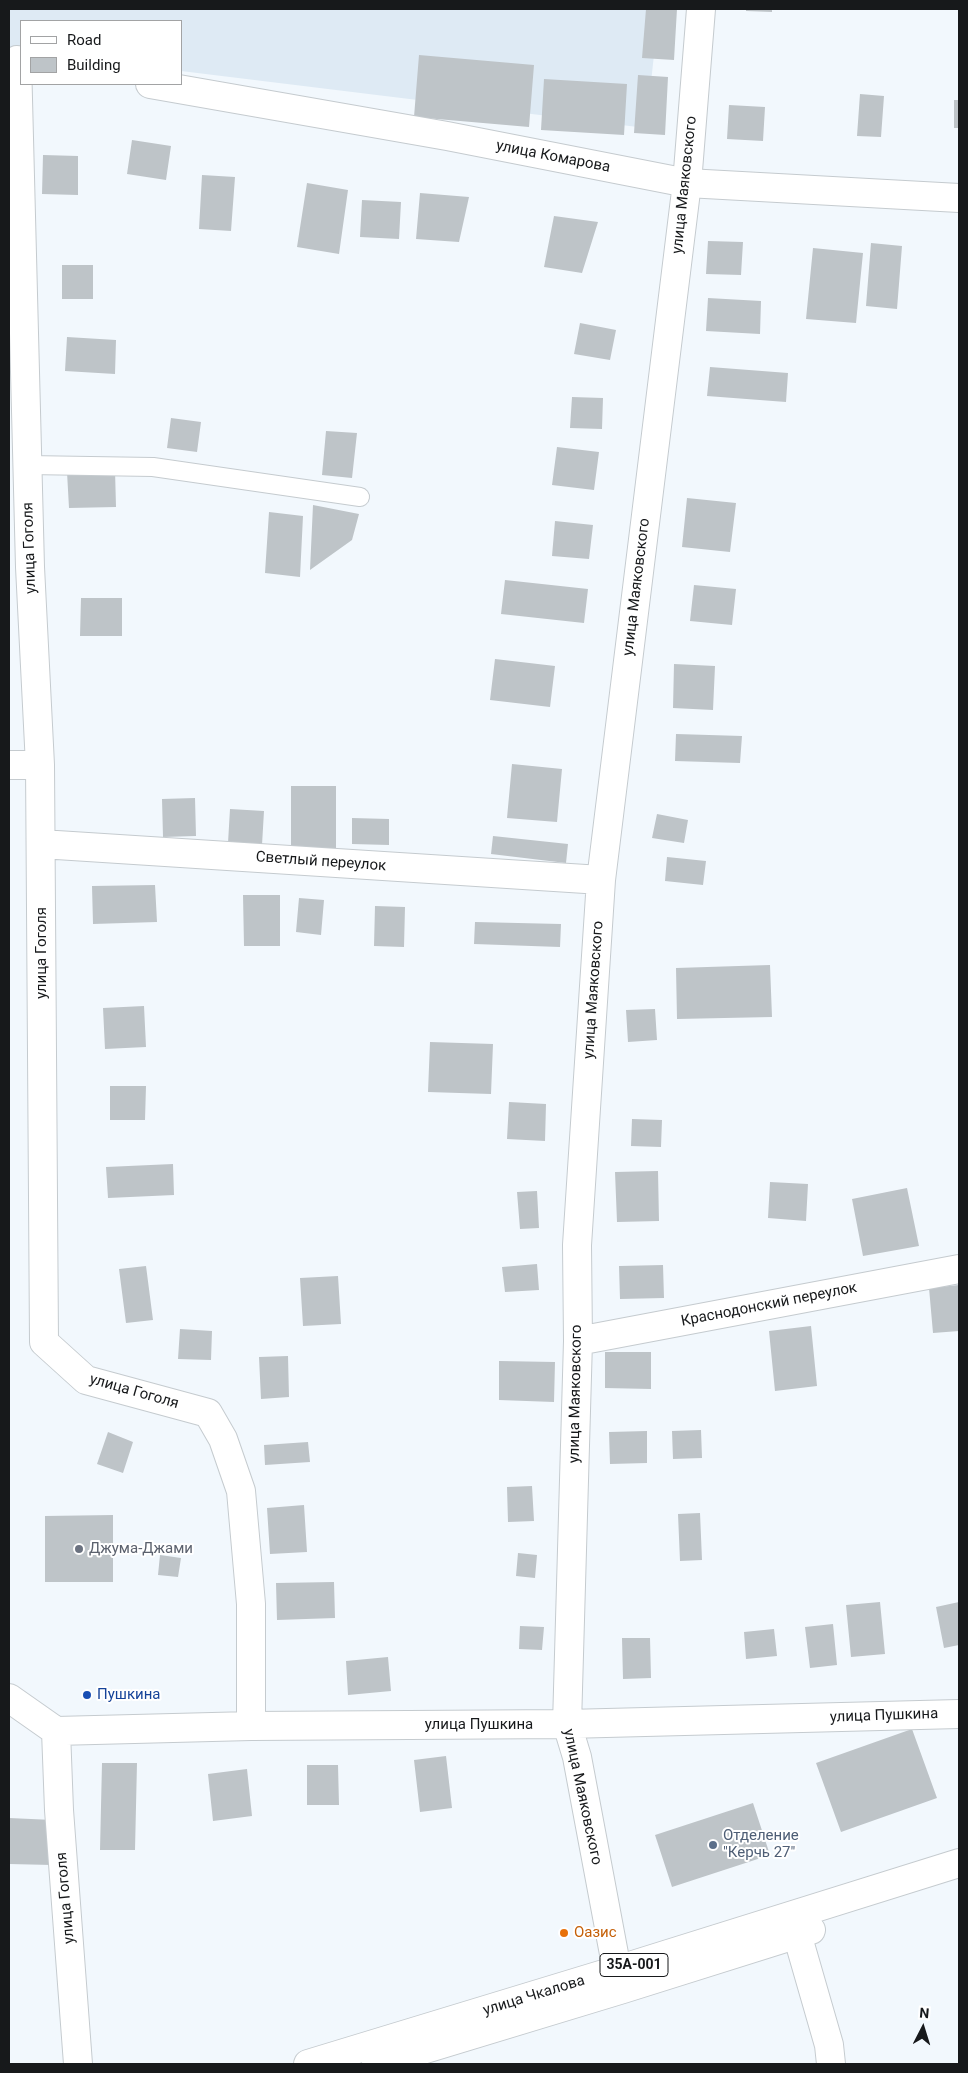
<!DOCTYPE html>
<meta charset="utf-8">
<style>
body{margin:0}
#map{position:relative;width:968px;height:2073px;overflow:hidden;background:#f2f8fd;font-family:Roboto,sans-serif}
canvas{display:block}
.frame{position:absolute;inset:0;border:10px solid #17191b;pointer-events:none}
.legend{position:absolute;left:20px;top:20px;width:162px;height:65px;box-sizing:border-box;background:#fff;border:1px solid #a2a3a4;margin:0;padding:6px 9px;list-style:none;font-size:15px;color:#17191b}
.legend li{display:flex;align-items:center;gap:10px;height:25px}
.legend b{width:25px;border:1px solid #a2a3a4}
.north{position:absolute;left:898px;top:2003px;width:50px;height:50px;-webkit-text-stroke:4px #fff;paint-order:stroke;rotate:5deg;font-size:14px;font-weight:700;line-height:20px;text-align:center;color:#17191b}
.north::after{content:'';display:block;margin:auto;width:18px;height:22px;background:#17191b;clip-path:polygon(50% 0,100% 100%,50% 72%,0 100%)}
</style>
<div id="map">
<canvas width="968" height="2073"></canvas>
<div class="frame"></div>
<ul class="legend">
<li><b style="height:6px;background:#fff"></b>Road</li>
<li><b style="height:14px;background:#bec4c8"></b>Building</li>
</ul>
<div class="north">N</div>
</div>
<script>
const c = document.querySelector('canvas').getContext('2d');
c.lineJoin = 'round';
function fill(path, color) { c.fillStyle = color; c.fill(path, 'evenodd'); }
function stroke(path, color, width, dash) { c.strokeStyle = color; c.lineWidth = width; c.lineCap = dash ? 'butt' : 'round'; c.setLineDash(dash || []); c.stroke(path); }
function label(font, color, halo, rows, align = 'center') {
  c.font = font + ' Roboto,sans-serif'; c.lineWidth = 4; c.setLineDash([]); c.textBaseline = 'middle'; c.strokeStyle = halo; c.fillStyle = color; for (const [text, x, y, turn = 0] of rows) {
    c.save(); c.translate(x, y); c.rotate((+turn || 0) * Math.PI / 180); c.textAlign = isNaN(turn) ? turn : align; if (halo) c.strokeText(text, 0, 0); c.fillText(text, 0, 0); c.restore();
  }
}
const built = new Path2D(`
 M 9,9 L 659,9 L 646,128 L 181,71 L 181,21 L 21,21 L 21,51 L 9,50 Z`);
const building = new Path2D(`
 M 646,9 L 677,9 L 674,60 L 642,58 Z
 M 746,9 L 772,9 L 772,12 L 746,11 Z
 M 419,55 L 534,65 L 529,127 L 414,117 Z
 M 638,75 L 668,77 L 665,135 L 634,133 Z
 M 544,79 L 627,84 L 624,135 L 541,130 Z
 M 860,94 L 884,96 L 881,137 L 857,136 Z
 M 954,100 L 959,100 L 959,128 L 954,128 Z
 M 729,105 L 765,107 L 763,141 L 727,139 Z
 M 132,140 L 171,146 L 166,180 L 127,174 Z
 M 43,155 L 78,156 L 78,195 L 42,194 Z
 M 202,175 L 235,177 L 231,231 L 199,229 Z
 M 307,183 L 348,190 L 339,254 L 297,247 Z
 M 420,193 L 469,197 L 459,242 L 416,239 Z
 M 362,200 L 401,202 L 399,239 L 360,237 Z
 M 554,216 L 598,222 L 582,273 L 544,267 Z
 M 708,241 L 743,242 L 741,275 L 706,274 Z
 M 871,243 L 902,246 L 897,309 L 866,306 Z
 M 813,248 L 863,253 L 856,323 L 806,319 Z
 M 62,265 L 93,265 L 93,299 L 62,299 Z
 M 708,298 L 761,301 L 760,334 L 706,331 Z
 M 580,323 L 616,330 L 610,360 L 574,354 Z
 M 67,337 L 116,340 L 115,374 L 65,371 Z
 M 710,367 L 788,373 L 786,402 L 707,396 Z
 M 572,397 L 603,398 L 602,429 L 570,428 Z
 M 171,418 L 201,422 L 197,452 L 167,448 Z
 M 326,431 L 357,433 L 352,478 L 322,475 Z
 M 557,447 L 599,452 L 594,490 L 552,485 Z
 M 115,470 L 116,507 L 69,508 L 67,472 Z
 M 687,498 L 736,503 L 730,552 L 682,547 Z
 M 313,505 L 359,514 L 352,540 L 310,570 Z
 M 269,512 L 303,516 L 300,577 L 265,573 Z
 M 555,521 L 593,525 L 589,559 L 552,556 Z
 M 505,580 L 588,589 L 584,623 L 501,614 Z
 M 694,585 L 736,589 L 732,625 L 690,621 Z
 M 81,598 L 122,598 L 122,636 L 80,636 Z
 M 495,659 L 555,666 L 550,707 L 490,700 Z
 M 674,664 L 715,666 L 713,710 L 673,708 Z
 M 676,734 L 742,736 L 740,763 L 675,761 Z
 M 512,764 L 562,769 L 557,822 L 507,818 Z
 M 291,786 L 336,786 L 336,850 L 291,850 Z
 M 195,798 L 196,836 L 163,837 L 162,799 Z
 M 230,809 L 264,811 L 262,845 L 228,843 Z
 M 657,814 L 688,820 L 684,843 L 652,838 Z
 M 352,818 L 389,819 L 389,845 L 352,844 Z
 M 493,836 L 568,844 L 566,863 L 491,854 Z
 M 667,857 L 706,861 L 703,885 L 665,881 Z
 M 155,885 L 157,922 L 93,924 L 92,886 Z
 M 243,895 L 280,895 L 280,946 L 244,946 Z
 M 299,898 L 324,900 L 321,935 L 296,932 Z
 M 375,906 L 405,907 L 404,947 L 374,946 Z
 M 475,922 L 561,924 L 560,947 L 474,944 Z
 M 770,965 L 772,1017 L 677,1019 L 676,968 Z
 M 144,1006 L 146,1047 L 105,1049 L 103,1008 Z
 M 655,1009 L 657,1040 L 628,1042 L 626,1010 Z
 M 430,1042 L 493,1044 L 491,1094 L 428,1092 Z
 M 110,1086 L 146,1086 L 145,1120 L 110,1120 Z
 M 509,1102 L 546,1104 L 545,1141 L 507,1139 Z
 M 632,1119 L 662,1120 L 661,1147 L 631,1146 Z
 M 173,1164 L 174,1195 L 108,1198 L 106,1167 Z
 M 658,1171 L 659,1221 L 617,1222 L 615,1172 Z
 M 770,1182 L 808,1184 L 806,1221 L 768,1218 Z
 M 907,1188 L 919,1246 L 863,1256 L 852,1199 Z
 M 537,1191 L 539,1228 L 520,1229 L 517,1192 Z
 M 537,1264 L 539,1290 L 505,1292 L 502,1267 Z
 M 663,1265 L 664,1298 L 620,1299 L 619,1266 Z
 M 146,1266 L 153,1320 L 126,1323 L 119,1269 Z
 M 338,1276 L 341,1324 L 303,1326 L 300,1278 Z
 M 959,1285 L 959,1331 L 933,1333 L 929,1288 Z
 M 811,1326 L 817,1386 L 775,1391 L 769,1331 Z
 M 180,1329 L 212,1331 L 211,1360 L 178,1359 Z
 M 605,1352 L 651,1352 L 651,1389 L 605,1388 Z
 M 288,1356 L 289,1397 L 261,1399 L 259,1357 Z
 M 499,1361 L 555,1362 L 554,1402 L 499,1400 Z
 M 701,1430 L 702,1458 L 673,1459 L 672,1431 Z
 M 647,1431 L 647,1463 L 610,1464 L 609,1432 Z
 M 108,1432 L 133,1442 L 123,1473 L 97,1464 Z
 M 308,1442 L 310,1462 L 265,1465 L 264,1445 Z
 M 532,1486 L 534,1521 L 508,1522 L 507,1487 Z
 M 304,1505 L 307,1552 L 270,1554 L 267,1508 Z
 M 700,1513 L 702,1560 L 680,1561 L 678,1514 Z
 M 113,1515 L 113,1582 L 45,1582 L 45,1516 Z
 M 518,1553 L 537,1555 L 535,1578 L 516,1576 Z
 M 160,1555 L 181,1558 L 178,1577 L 158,1575 Z
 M 334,1582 L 335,1618 L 277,1620 L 276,1583 Z
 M 880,1602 L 885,1654 L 851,1657 L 846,1605 Z
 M 959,1602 L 959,1645 L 944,1648 L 936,1607 Z
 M 833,1624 L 837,1665 L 810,1668 L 805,1627 Z
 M 520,1626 L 544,1627 L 542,1650 L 519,1649 Z
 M 774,1629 L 777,1656 L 746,1659 L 744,1632 Z
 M 622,1638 L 650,1638 L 651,1678 L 623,1679 Z
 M 388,1657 L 391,1691 L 348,1695 L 346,1661 Z
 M 912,1729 L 937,1798 L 841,1832 L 816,1763 Z
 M 446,1756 L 452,1808 L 420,1812 L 414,1760 Z
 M 102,1763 L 137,1763 L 135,1850 L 100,1850 Z
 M 307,1765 L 338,1765 L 339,1805 L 307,1805 Z
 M 247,1769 L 252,1816 L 213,1821 L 208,1774 Z
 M 753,1803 L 770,1855 L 672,1887 L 655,1835 Z
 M 9,1818 L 53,1820 L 52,1865 L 9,1864 Z`);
const service = new Path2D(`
 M 28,465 L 153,467 L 360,497`);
const minor = new Path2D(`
 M 17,60 L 30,567 L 40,765 L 44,1342 L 86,1380 L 208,1413 L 223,1439 L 241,1491 L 251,1604 L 251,1726
 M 150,84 L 447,136 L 687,183
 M 9,765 L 40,765
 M 41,844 L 601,880
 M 578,1341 L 959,1269
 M 9,1698 L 56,1731 L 251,1726 L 567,1724 L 959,1714
 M 56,1731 L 59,1810 L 78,2064
 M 797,1934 L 829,2045 L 831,2064
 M 617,1970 L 577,1757 L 567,1724 L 578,1341 L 577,1245 L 601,880 L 687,183 L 701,9`);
const tertiary = new Path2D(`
 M 687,183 L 959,198`);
const primary = new Path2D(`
 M 308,2064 L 617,1970 L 959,1863
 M 376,2064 L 623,1989 L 811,1930`);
const markers = [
 [79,1549,5,"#6b7280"],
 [87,1695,5,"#1a4fb4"],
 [713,1845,5,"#5c6f8a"],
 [564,1933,5,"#e8710a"]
];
const shields = [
 [634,1965,68]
];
const shieldNames = [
 ["35А-001",634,1965]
];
const streetNames = [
 ["улица Комарова",553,157,11],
 ["улица Маяковского",685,185,-84],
 ["улица Гоголя",30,548,-92],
 ["улица Маяковского",637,587,-83],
 ["Светлый переулок",321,862,4],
 ["улица Гоголя",42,953,-90],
 ["улица Маяковского",594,990,-86],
 ["Краснодонский переулок",769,1305,-11],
 ["улица Гоголя",134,1392,16],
 ["улица Маяковского",576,1394,-89],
 ["улица Пушкина",884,1716,-2],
 ["улица Пушкина",479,1725],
 ["улица Маяковского",582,1797,78],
 ["улица Гоголя",66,1898,-95],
 ["улица Чкалова",534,1996,-17]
];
const worshipNames = [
 ["Джума-Джами",89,1549]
];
const transitNames = [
 ["Пушкина",97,1695]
];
const serviceNames = [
 ["Отделение",723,1836],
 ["\"Керчь 27\"",723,1853]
];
const foodNames = [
 ["Оазис",574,1933]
];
fill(built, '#deeaf4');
fill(building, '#bec4c8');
stroke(service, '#c5cbcf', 20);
stroke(minor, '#c5cbcf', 30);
stroke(tertiary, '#c5cbcf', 30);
stroke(primary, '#c5cbcf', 30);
stroke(service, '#fff', 18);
stroke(minor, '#fff', 28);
stroke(tertiary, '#fff', 28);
stroke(primary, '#fff', 28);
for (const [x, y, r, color] of markers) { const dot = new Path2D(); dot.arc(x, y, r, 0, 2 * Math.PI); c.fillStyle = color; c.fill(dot); stroke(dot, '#fff', 2); }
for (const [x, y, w] of shields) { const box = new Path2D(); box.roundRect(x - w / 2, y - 11.5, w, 23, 4); c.fillStyle = '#fff'; c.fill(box); stroke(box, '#17191b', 1); }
label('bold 14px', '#17191b', null, shieldNames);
label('15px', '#17191b', '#fff', streetNames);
label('15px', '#5b616d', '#fff', worshipNames, 'left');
label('15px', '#164399', '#fff', transitNames, 'left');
label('15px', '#4e5e75', '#fff', serviceNames, 'left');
label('15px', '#c56008', '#fff', foodNames, 'left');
</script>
